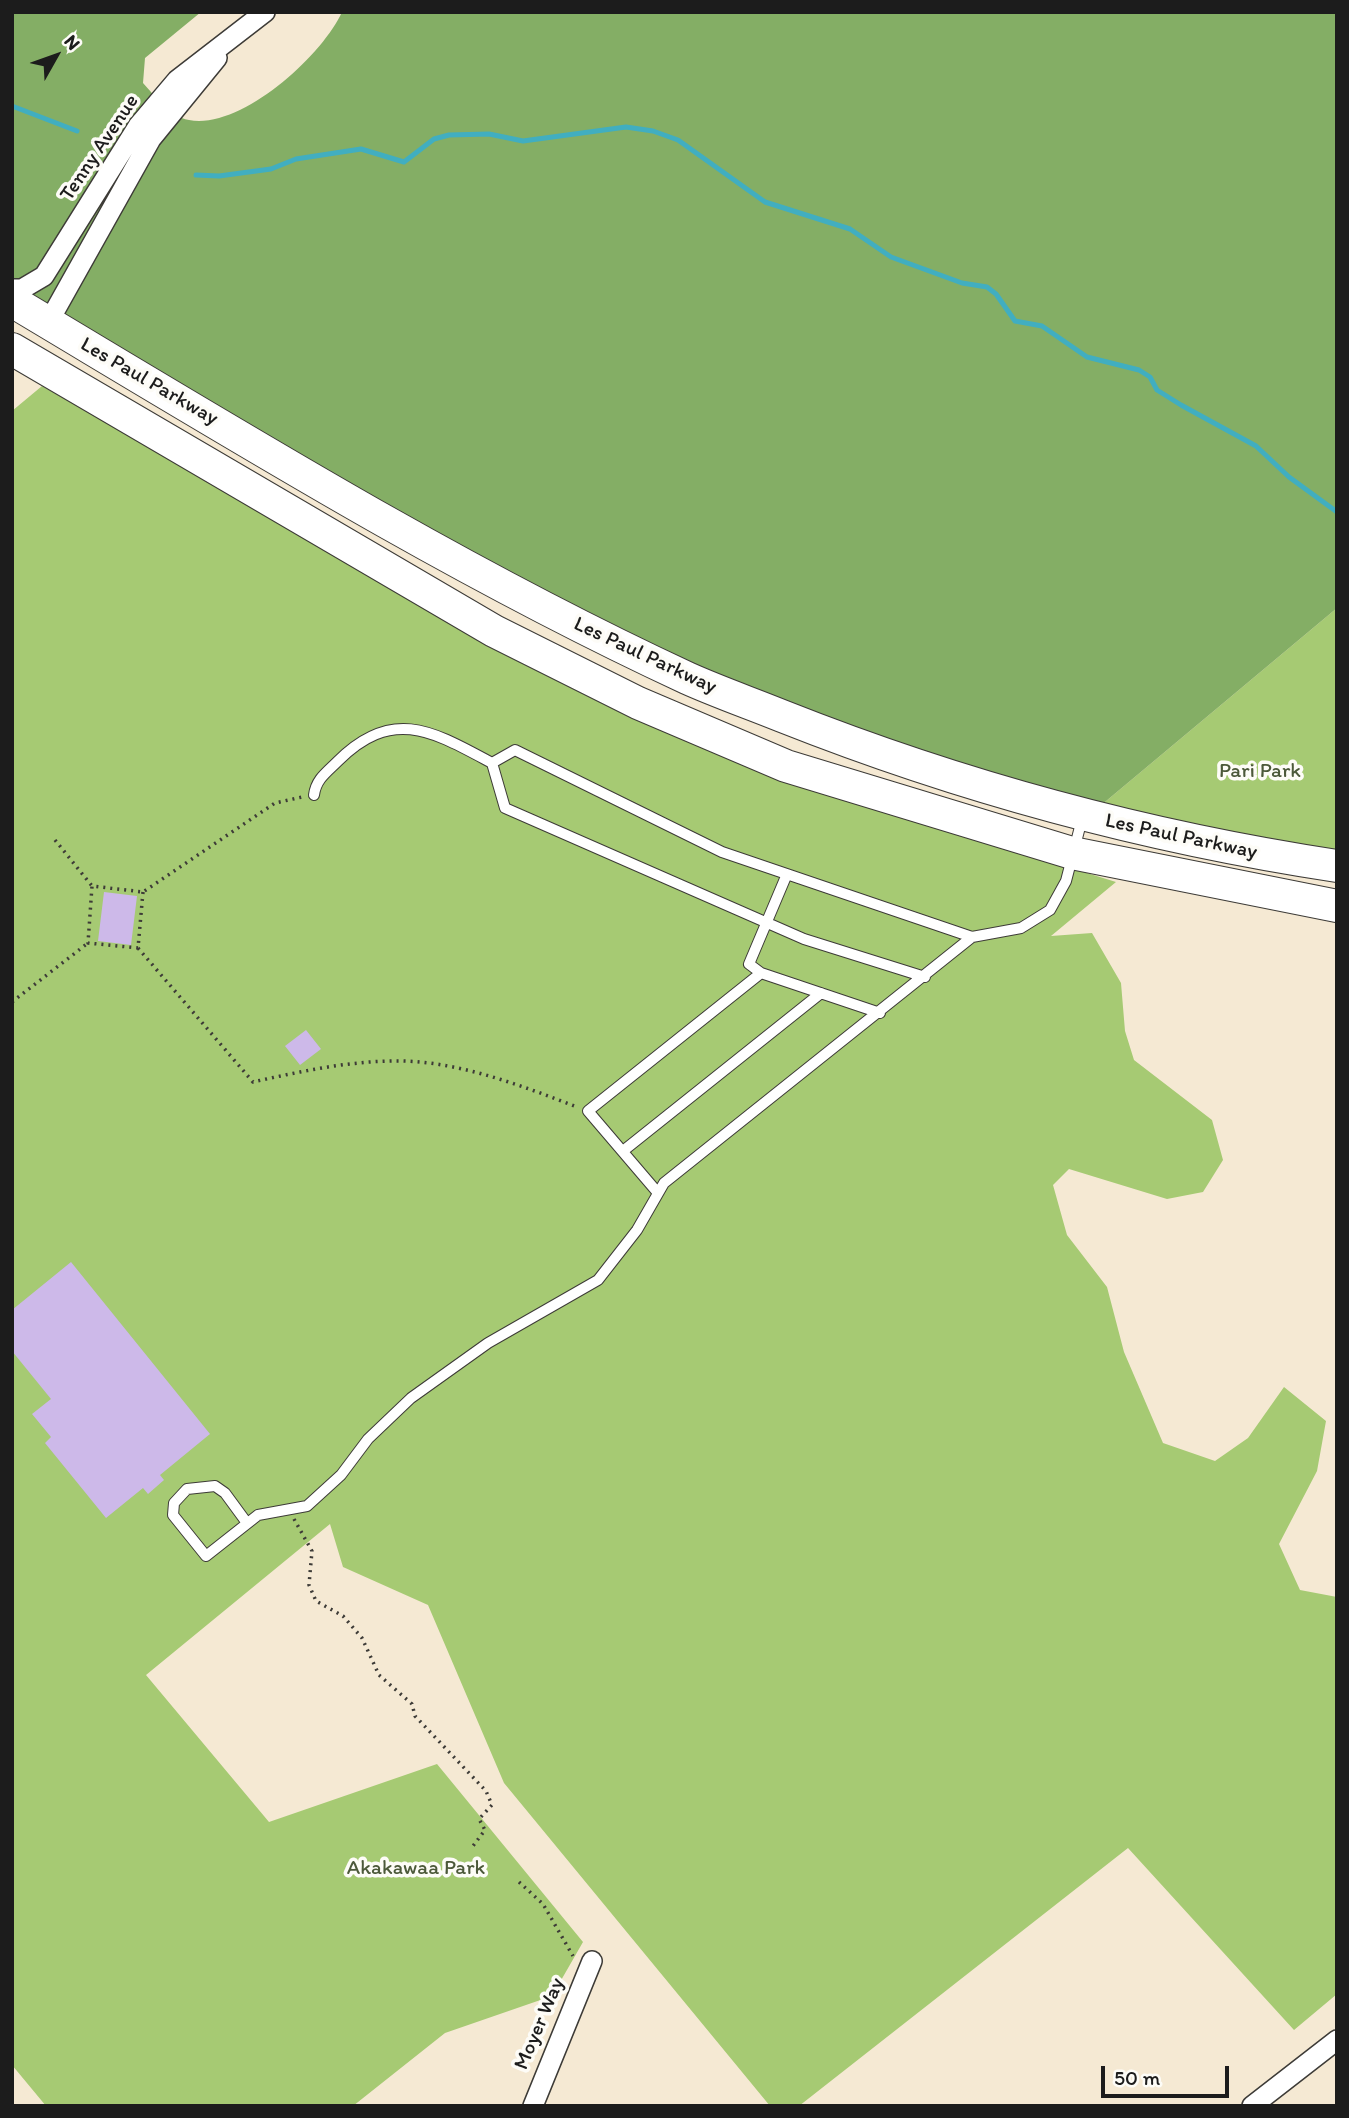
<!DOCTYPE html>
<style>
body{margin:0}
#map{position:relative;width:1349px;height:2118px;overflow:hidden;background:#f5e9d3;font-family:Itim,sans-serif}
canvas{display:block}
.frame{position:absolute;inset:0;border:14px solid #1c1c1c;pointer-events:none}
.north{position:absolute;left:21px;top:21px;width:70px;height:70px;-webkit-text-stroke:5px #fdfcf7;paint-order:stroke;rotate:50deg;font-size:19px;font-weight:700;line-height:28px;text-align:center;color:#1c1c1c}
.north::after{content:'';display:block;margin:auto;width:24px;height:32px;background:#1c1c1c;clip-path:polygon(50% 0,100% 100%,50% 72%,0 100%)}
.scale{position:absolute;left:1101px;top:2066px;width:128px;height:32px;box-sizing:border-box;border:4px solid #1c1c1c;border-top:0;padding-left:9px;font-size:21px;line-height:24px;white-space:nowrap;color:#1c1c1c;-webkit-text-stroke:5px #fdfcf7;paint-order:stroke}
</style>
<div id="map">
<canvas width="1349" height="2118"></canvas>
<div class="frame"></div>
<div class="north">N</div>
<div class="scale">50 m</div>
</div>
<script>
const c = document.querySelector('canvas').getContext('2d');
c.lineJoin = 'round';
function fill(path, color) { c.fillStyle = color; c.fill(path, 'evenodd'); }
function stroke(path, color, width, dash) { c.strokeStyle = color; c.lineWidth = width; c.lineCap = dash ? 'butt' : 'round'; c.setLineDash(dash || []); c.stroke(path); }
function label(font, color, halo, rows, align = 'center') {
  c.font = font + ' Itim,sans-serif'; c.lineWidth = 7; c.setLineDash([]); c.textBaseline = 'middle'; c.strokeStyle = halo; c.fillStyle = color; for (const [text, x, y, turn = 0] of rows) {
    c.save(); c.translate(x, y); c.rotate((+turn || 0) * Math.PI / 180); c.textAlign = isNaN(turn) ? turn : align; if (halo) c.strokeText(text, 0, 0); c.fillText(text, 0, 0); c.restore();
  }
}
const green = new Path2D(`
 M 42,386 L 530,662 L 835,795 L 1116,882 L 1051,936 L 1092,933 L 1121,983 L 1125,1031 L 1134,1060 L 1212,1120 L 1223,1160 L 1203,1192 L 1167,1199 L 1069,1169 L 1053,1185 L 1067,1235 L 1107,1287 L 1124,1352 L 1163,1443 L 1215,1461 L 1248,1438 L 1284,1387 L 1326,1421 L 1317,1471 L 1279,1544 L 1300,1590 L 1337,1597 L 1337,1994 L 1294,2030 L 1128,1848 L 799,2106 L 770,2106 L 504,1783 L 428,1605 L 343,1567 L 330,1524 L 146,1675 L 269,1822 L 437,1764 L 583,1942 L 552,1996 L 445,2033 L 353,2106 L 46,2106 L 12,2065 L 12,411 Z
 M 1337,608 L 1337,861 L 1093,812 Z`);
const forest = new Path2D(`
 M 12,12 L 201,12 L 145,58 L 143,83 C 156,97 169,117 189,120 C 241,130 322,56 342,12 L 1337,12 L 1337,608 L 1093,812 L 901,755 L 570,615 L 12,297 Z`);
const stream = new Path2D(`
 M 12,106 L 77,131
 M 196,175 L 219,176 L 271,169 L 296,159 L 361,149 L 404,162 L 434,139 L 449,135 L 489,134 L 523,141 L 626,127 L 653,131 L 678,140 L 765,202 L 850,229 L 891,257 L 962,283 L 987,287 L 996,294 L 1015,321 L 1042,326 L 1087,357 L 1139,370 L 1150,377 L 1157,390 L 1181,405 L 1256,446 L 1289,477 L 1337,512`);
const building = new Path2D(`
 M 104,892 L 137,896 L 131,945 L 98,941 Z
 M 306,1030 L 321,1049 L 300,1065 L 285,1046 Z
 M 71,1262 L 210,1434 L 160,1475 L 164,1480 L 148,1494 L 143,1488 L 106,1518 L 45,1443 L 51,1437 L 32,1414 L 51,1399 L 12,1351 L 12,1310 Z`);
const path = new Path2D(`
 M 55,840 L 92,886
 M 143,892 L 138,948 L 88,943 L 92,886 L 143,892 L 275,803 L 302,797
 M 138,948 L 253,1082 C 298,1072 344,1062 390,1061 C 453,1059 520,1085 577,1107
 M 12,1002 L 88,943
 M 294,1519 L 312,1551 L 309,1585 L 316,1601 L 343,1616 L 362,1638 L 379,1675 L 412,1704 L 415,1716 L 486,1791 L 492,1805 L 479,1819 L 485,1830 L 473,1846
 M 519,1882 L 543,1904 L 573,1956`);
const service = new Path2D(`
 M 492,763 L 515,750 L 722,852 L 972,937 L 1021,928 L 1050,910 L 1066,881 L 1082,819
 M 314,795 C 316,779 327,772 338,761 C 393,706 434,732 492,763 L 505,808 L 804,939 L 925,977
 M 761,973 L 880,1013
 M 623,1151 L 821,993
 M 658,1193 L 588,1111 L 761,973 L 749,964 L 787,874
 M 247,1523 L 225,1493 L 215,1486 L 187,1489 L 174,1503 L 173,1515 L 206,1556 L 258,1515 L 307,1506 L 341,1475 L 368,1439 L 411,1398 L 488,1343 L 598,1280 L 637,1230 L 664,1183 L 972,937`);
const minor = new Path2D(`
 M 12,289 L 22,289 L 44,276 L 138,126 L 177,80 L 265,12
 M 48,323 L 151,139 L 217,58
 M 533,2106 L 592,1961
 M 1252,2106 L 1337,2040`);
const primary = new Path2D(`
 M 12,301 C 233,433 454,570 687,678 C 718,692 750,703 782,716 C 961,787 1146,837 1337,866
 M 12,349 L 494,631 L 638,703 L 786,766 L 1072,853 L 1337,906`);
const streetNames = [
 ["Tenny Avenue",100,148,-56],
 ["Les Paul Parkway",149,382,30],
 ["Les Paul Parkway",645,656,25],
 ["Les Paul Parkway",1181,837,12],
 ["Moyer Way",540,2024,-67]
];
const parkNames = [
 ["Pari Park",1260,772],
 ["Akakawaa Park",416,1869]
];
fill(green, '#a6ca73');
fill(forest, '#84ae65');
stroke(stream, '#41aec0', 5);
fill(building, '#cdb9e9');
stroke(service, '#3d3b37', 12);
stroke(minor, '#3d3b37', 22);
stroke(primary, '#3d3b37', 34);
stroke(path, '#3d3b37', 3.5, [2, 5]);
stroke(service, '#fff', 10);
stroke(minor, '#fff', 19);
stroke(primary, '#fff', 32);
label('21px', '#1c1c1c', '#fdfcf7', streetNames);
label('21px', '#4c593a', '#fdfcf7', parkNames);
</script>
